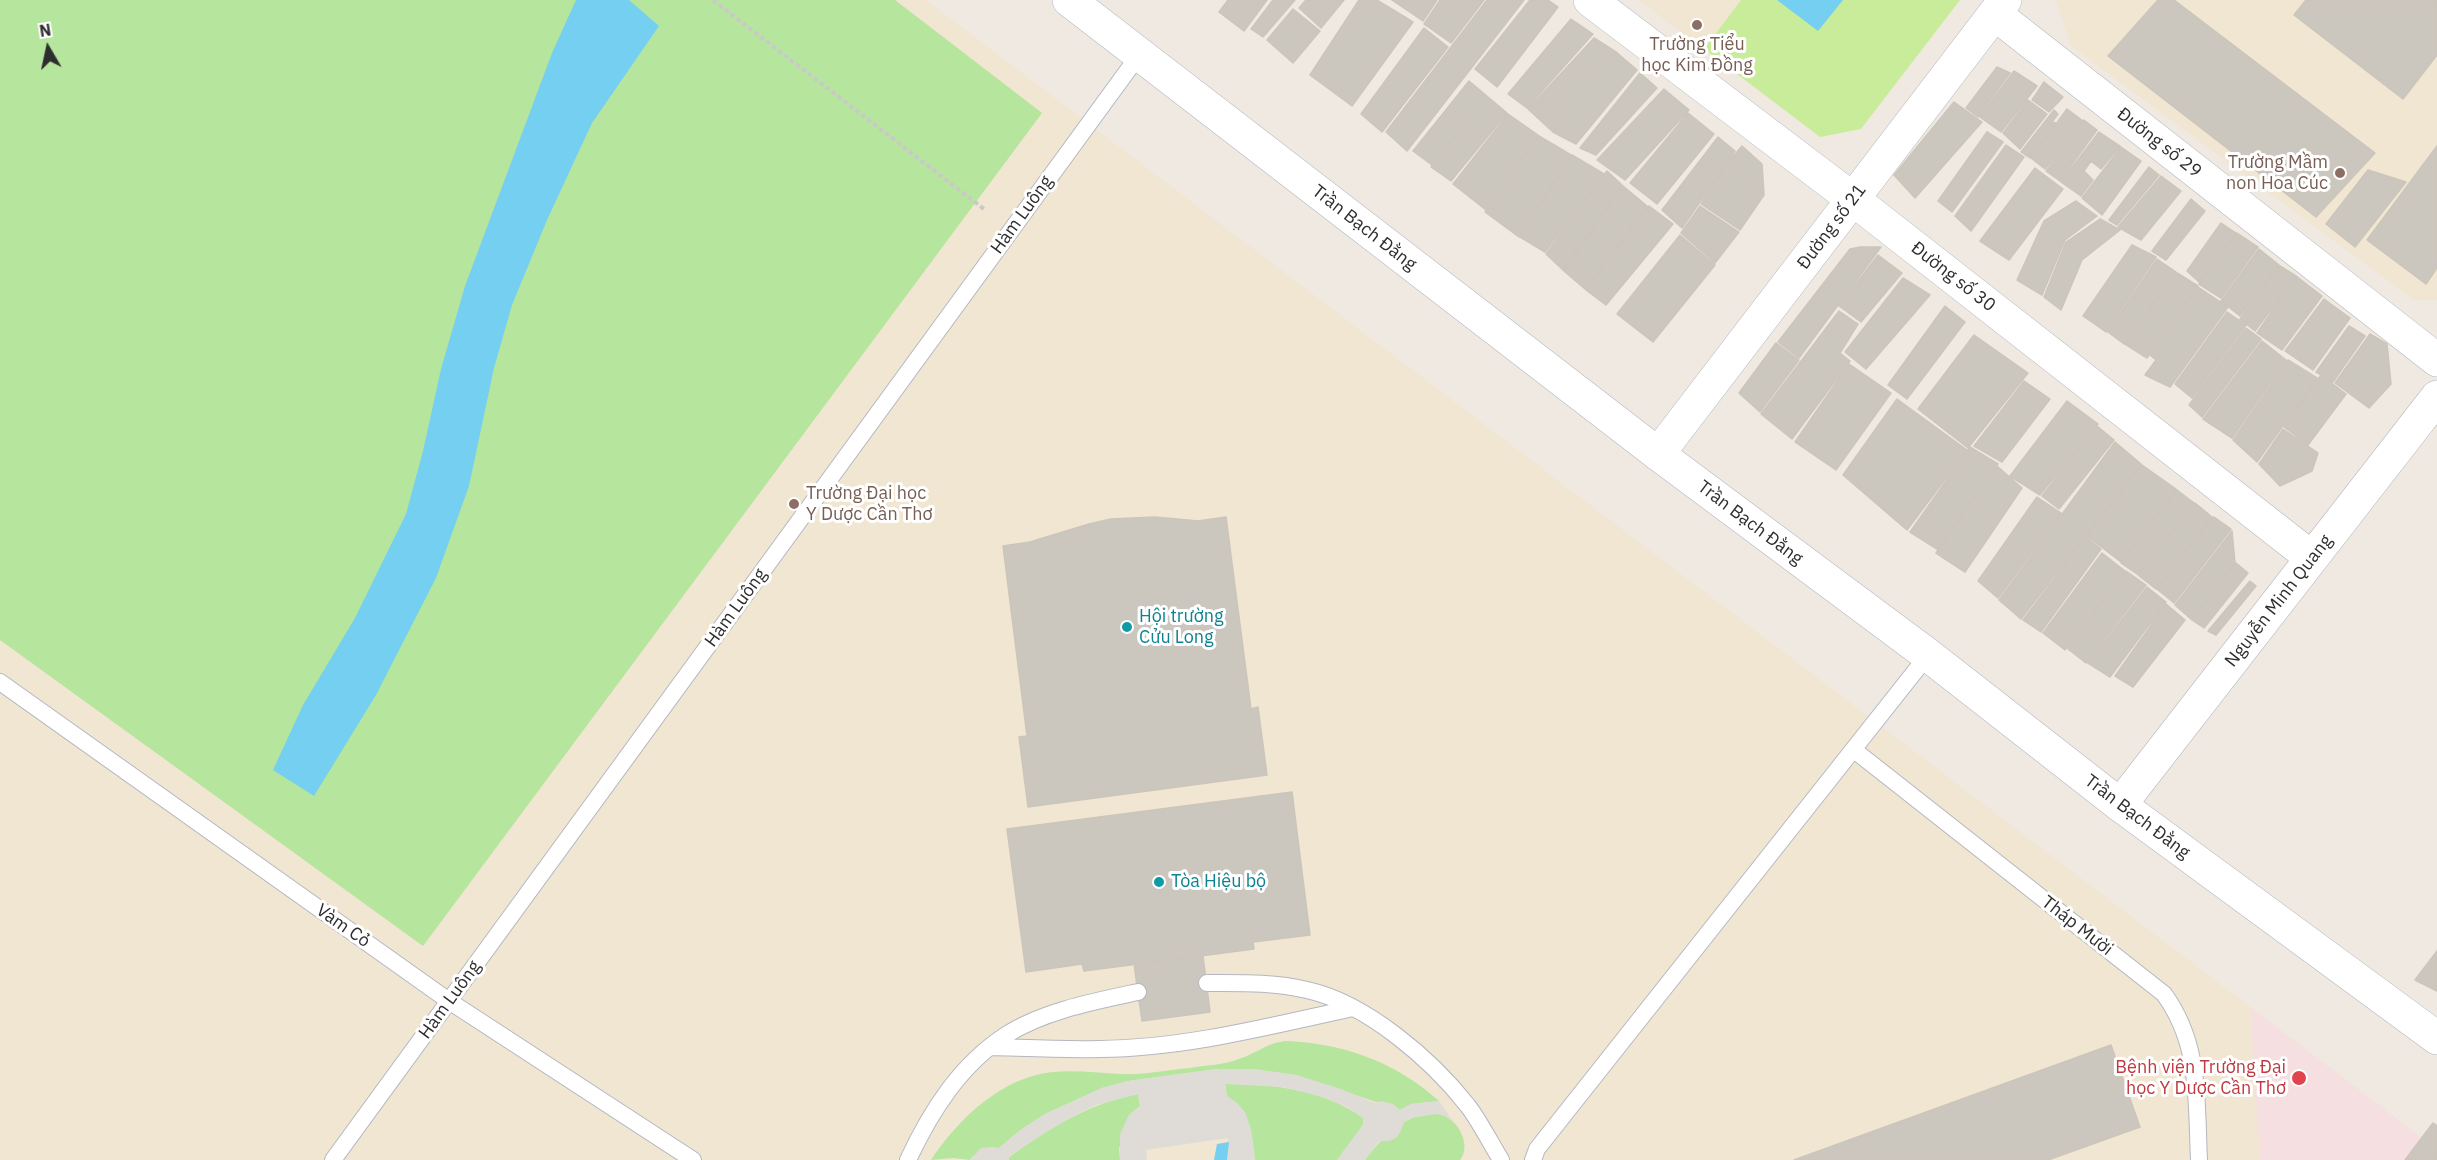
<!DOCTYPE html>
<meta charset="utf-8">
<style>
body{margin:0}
#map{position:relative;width:2437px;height:1160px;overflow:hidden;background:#efe9e1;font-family:"IBM Plex Sans",sans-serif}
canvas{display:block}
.north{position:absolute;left:18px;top:18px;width:60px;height:60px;-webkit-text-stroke:4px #fff;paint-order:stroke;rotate:351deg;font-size:16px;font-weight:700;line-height:24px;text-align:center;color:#2e2e2e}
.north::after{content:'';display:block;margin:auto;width:21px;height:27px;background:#2e2e2e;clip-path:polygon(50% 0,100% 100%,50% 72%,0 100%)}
</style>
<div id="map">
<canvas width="2437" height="1160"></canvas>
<div class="north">N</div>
</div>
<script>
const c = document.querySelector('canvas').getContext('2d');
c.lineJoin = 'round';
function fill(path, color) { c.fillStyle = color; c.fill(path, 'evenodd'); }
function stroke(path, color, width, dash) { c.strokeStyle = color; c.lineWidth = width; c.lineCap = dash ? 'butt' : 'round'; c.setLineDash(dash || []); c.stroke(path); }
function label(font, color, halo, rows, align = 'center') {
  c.font = font + ' "IBM Plex Sans",sans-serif'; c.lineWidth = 6; c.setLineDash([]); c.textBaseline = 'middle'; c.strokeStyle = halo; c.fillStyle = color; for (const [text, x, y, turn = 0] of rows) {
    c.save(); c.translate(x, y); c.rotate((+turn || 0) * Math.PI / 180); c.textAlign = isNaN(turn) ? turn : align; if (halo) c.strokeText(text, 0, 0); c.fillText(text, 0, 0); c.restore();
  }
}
const education = new Path2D(`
 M 0,0 L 926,0 L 2437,1149 L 2437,1160 L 0,1160 Z
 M 1638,0 L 1741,0 L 1704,49 Z
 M 2056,0 L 2437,0 L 2437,300 L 2414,300 L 2071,46 Z`);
const medical = new Path2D(`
 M 2250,1007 L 2437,1149 L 2437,1160 L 2260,1160 Z`);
const green = new Path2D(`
 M 0,0 L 895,0 L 1042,113 L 423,946 L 0,640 Z
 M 1285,1041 C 1343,1043 1396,1062 1439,1101 L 1411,1104 L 1400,1110 L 1296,1075 L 1253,1069 L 1217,1069 L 1128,1081 L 1102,1088 L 1045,1114 L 1019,1131 L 999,1148 L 972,1157 L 970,1160 L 953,1158 L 931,1160 C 958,1119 1002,1077 1053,1072 C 1076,1070 1098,1073 1121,1074 C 1144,1075 1167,1070 1190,1068 C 1206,1065 1224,1065 1239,1059 C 1258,1053 1264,1044 1285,1041 Z
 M 1225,1084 C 1273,1084 1323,1089 1363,1118 L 1363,1125 L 1337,1160 L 1255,1160 C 1252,1134 1250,1112 1227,1096 Z
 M 1138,1094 L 1140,1106 L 1129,1115 L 1119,1149 L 1120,1160 L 1009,1160 L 1008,1158 C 1048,1129 1089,1103 1138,1094 Z
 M 1423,1114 C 1429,1114 1436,1113 1443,1115 C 1458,1120 1472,1146 1460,1160 L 1365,1160 C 1380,1140 1398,1121 1423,1114 Z`);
const pitch = new Path2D(`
 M 1741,0 L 1960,0 L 1861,129 L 1820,137 L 1704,49 Z`);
const plaza = new Path2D(`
 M 1217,1069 L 1253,1069 L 1296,1075 L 1341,1089 L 1375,1103 L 1381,1101 L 1393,1104 L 1400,1110 L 1411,1104 L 1439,1101 L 1454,1123 L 1445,1116 L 1436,1114 L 1411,1118 L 1404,1122 L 1400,1133 L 1396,1138 L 1389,1141 L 1379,1141 L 1365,1160 L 1337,1160 L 1363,1125 L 1363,1118 L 1347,1107 L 1326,1098 L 1283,1087 L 1225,1084 L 1227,1096 L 1237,1103 L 1245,1112 L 1251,1129 L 1255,1160 L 1227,1160 L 1228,1138 L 1146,1150 L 1147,1160 L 1120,1160 L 1120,1134 L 1129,1115 L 1140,1106 L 1138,1094 L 1096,1105 L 1079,1113 L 1041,1135 L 1008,1157 L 1009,1160 L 970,1160 L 981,1148 L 993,1147 L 999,1148 L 1019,1131 L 1045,1114 L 1102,1088 L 1128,1081 Z`);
const water = new Path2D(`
 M 576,0 L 629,0 L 659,26 L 592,123 L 547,220 L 512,305 L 494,368 L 469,486 L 436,578 L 376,695 L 314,796 L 273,770 L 303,705 L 355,618 L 406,514 L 423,451 L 441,369 L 465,286 L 552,53 Z
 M 1777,0 L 1843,0 L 1818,31 Z
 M 1229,1142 L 1227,1160 L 1214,1160 L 1217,1144 Z`);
const building = new Path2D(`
 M 1228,0 L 1267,0 L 1244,31 L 1219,12 Z
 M 1273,0 L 1295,0 L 1263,37 L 1251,29 Z
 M 1306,0 L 1344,0 L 1321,28 L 1299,8 Z
 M 1359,0 L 1377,0 L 1413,22 L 1352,106 L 1310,75 Z
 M 1392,0 L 1437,0 L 1423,21 Z
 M 1440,0 L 1484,0 L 1451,43 L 1424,24 Z
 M 1487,0 L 1524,0 L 1407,151 L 1386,132 Z
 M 1530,0 L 1548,0 L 1558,7 L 1497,87 L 1475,69 Z
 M 2158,0 L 2174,0 L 2375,153 L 2316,217 L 2108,56 Z
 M 2306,0 L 2437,0 L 2437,55 L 2403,99 L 2294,15 Z
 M 1293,9 L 1320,31 L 1293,63 L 1267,40 Z
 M 1571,19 L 1593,34 L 1527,108 L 1508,94 Z
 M 1424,28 L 1448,47 L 1382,132 L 1361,114 Z
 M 1594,38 L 1616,52 L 1588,77 L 1579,70 L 1555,105 L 1570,114 L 1553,132 L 1528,109 Z
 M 1616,52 L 1637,70 L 1576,144 L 1553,132 L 1570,114 L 1555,105 L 1579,70 L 1588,77 Z
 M 1997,67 L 2010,73 L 1978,117 L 1966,108 Z
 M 2014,71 L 2037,86 L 2001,132 L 1980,117 Z
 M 1640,73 L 1657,88 L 1596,155 L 1580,148 Z
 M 1469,81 L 1488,97 L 1432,165 L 1413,151 Z
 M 2044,82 L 2063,97 L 2049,112 L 2032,100 Z
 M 1664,89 L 1689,110 L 1625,180 L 1597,160 Z
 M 1488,97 L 1507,113 L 1451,181 L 1431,167 Z
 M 2028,100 L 2047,114 L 2020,149 L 2003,133 Z
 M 1954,102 L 1982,122 L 1915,198 L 1894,175 Z
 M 2067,109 L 2083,121 L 2045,169 L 2031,158 Z
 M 2054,110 L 2058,114 L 2052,122 L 2056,123 L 2030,158 L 2021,152 Z
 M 1688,113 L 1714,134 L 1657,204 L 1630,183 Z
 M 1508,114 L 1538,135 L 1486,210 L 1453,184 Z
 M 2084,120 L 2097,130 L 2060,181 L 2046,171 Z
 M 1987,132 L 2003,142 L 1952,212 L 1938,201 Z
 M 2099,132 L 2120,146 L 2101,169 L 2091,161 L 2084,171 L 2093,180 L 2081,196 L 2061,182 Z
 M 1539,136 L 1571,155 L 1519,237 L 1485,212 Z
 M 1718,137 L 1735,151 L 1682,228 L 1662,210 Z
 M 2006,145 L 2024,157 L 1971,231 L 1955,216 Z
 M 1742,146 L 1762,164 L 1764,194 L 1726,165 Z
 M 2437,146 L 2437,268 L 2426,284 L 2367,240 Z
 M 2121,147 L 2141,161 L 2102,215 L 2082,198 Z
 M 1572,155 L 1604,174 L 1545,252 L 1520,237 Z
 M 1725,166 L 1764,195 L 1740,230 L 1701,204 Z
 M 2149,167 L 2159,175 L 2117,225 L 2109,220 Z
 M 2035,168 L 2063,189 L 2009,260 L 1980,241 Z
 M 2368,170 L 2406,182 L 2355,247 L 2326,224 Z
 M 1607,171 L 1622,185 L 1563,270 L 1546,254 Z
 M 2161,176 L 2181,191 L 2141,240 L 2118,227 Z
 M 1623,186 L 1647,206 L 1585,289 L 1564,271 Z
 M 2191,199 L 2205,211 L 2166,260 L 2152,251 Z
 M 2076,201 L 2097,216 L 2065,240 L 2042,295 L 2017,280 L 2044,221 Z
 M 1649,206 L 1673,224 L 1606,305 L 1586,290 Z
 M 1700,206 L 1739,232 L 1715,263 L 1681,233 Z
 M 2100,219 L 2120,230 L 2082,260 L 2061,310 L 2044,297 L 2066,242 Z
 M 2221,223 L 2236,233 L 2199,282 L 2187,271 Z
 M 2237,233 L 2258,247 L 2221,298 L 2199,284 Z
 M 1680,235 L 1715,265 L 1653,342 L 1617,314 Z
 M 2132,245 L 2156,257 L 2106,332 L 2083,316 Z
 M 1860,247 L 1881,247 L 1799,358 L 1778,342 L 1850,249 Z
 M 2259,249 L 2279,265 L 2240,316 L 2221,301 Z
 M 1878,255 L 1902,273 L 1861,322 L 1839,306 Z
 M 2157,259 L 2176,272 L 2124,344 L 2108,332 Z
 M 2280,266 L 2296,276 L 2255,331 L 2240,319 Z
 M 2177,273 L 2198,286 L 2147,358 L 2125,344 Z
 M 2296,276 L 2322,296 L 2282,350 L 2257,333 Z
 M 1903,278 L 1930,295 L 1866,369 L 1845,352 Z
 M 2198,287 L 2228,307 L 2170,387 L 2145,375 L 2156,360 L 2149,354 Z
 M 2324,299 L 2350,318 L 2313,370 L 2285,351 Z
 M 1945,306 L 1965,322 L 1907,399 L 1888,385 Z
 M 1839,311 L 1858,324 L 1840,353 L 1850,361 L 1792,439 L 1761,414 Z
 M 2227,312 L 2246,325 L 2192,398 L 2175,384 Z
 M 2349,326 L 2365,336 L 2333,382 L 2316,372 Z
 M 2246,328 L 2261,339 L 2202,417 L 2189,405 Z
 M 2370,334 L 2387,344 L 2391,384 L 2369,408 L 2335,383 Z
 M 1974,335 L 2028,373 L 1968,448 L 1918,409 Z
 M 2262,341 L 2286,360 L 2232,438 L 2203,419 Z
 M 1776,343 L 1799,360 L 1760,412 L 1739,393 Z
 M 2288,360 L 2317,378 L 2257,462 L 2233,440 Z
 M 1849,364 L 1891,393 L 1836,470 L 1795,442 Z
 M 2321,375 L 2346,394 L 2308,445 L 2284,427 Z
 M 2024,381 L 2050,399 L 2002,462 L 1974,446 Z
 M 1897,399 L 1967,450 L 1907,530 L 1843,475 Z
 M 2067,401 L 2098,424 L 2040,495 L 2010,476 Z
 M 2097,426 L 2114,440 L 2059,509 L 2042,496 Z
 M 2283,429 L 2318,453 L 2312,471 L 2280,486 L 2259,464 Z
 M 2115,442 L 2141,464 L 2021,619 L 1999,600 Z
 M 1970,447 L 1998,464 L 1937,549 L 1910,532 Z
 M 2142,465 L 2176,489 L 2121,562 L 2087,536 Z
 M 1997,466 L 2022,488 L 1965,572 L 1936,553 Z
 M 2177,490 L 2194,503 L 2137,574 L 2121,563 Z
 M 2037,497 L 2061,513 L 1998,598 L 1978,581 Z
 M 2195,503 L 2212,517 L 2156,589 L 2138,575 Z
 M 1155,517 L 1198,521 L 1226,517 L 1251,709 L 1258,707 L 1267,775 L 1028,807 L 1019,737 L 1027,736 L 1003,546 L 1030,542 L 1089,524 L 1111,519 Z
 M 2214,517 L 2231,529 L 2174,603 L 2157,589 Z
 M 2232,531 L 2235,563 L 2192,620 L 2175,605 Z
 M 2086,537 L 2101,549 L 2041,632 L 2023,620 Z
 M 2102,553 L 2125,571 L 2065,650 L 2043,633 Z
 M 2236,563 L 2248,573 L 2204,628 L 2192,620 Z
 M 2126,571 L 2146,585 L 2086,663 L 2068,649 Z
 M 2250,581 L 2256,586 L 2216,635 L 2208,631 Z
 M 2147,587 L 2166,602 L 2110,677 L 2088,663 Z
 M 2166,604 L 2185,620 L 2133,687 L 2115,676 Z
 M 1292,792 L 1310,935 L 1253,942 L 1254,949 L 1084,971 L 1082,964 L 1026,972 L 1007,829 Z
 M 2437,951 L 2437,991 L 2415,980 Z
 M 1203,956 L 1210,1012 L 1142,1021 L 1134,964 Z
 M 2111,1045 L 2140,1127 L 2048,1160 L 1794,1160 Z
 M 2433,1123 L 2437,1126 L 2437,1160 L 2405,1160 Z`);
const path = new Path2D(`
 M 713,0 L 984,209`);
const lane = new Path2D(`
 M 0,682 L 449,1001 L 693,1160
 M 1854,750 L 2164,994 C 2201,1045 2196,1100 2199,1160
 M 1207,983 C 1240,983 1274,982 1307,990 C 1366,1003 1431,1059 1468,1106 C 1480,1122 1490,1142 1501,1160
 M 991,1047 C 1027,1048 1064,1050 1100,1049 C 1186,1048 1270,1026 1353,1008
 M 333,1160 L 1139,55
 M 908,1160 C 931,1111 960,1065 1006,1035 C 1043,1011 1096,1001 1138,992
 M 1533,1160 L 1537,1149 L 1928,655`);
const street = new Path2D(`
 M 1590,0 L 1854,200 L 2312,558
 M 1995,14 L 2437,360
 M 1658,454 L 2005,0
 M 2120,805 L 2437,397`);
const secondary = new Path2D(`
 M 1069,0 L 1658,454 L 1928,655 L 2120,805 L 2437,1038`);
const markers = [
 [1697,25,6,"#8d6e63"],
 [2340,173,6,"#8d6e63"],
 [794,504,6,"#8d6e63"],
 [1127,627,6,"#0f9aa8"],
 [1159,882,6,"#0f9aa8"],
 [2299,1078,8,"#e0444e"]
];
const educationNames = [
 ["Trường Tiểu",1697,45],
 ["học Kim Đồng",1697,66],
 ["Trường Mầm",2328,163,"right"],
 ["non Hoa Cúc",2328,184,"right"],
 ["Trường Đại học",806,494,"left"],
 ["Y Dược Cần Thơ",806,515,"left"]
];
const streetNames = [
 ["Đường số 29",2159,143,38],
 ["Hàm Luông",1022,215,-54],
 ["Đường số 21",1832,227,-53],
 ["Trần Bạch Đằng",1364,228,38],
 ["Đường số 30",1953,277,38],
 ["Trần Bạch Đằng",1750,523,37],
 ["Nguyễn Minh Quang",2279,601,-52],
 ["Hàm Luông",736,608,-54],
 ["Trần Bạch Đằng",2137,817,37],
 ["Vàm Cỏ",343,926,35],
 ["Tháp Mười",2077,926,38],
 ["Hàm Luông",450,1000,-54]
];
const cultureNames = [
 ["Hội trường",1139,617],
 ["Cửu Long",1139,638],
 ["Tòa Hiệu bộ",1171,882]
];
const healthNames = [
 ["Bệnh viện Trường Đại",2286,1068],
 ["học Y Dược Cần Thơ",2286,1089]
];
fill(education, '#f0e6d1');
fill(medical, '#f5dfe0');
fill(green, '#b6e59e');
fill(pitch, '#c9ec9a');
fill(plaza, '#dfdcd8');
fill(water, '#75cff0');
fill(building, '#cbc7bf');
stroke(building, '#cbc5ba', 1.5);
stroke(lane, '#b4b7c1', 18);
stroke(street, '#b4b7c1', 34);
stroke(secondary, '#b4b7c1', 34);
stroke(path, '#c9c9c9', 4, [4.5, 3]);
stroke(lane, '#fff', 16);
stroke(street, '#fff', 33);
stroke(secondary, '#fff', 33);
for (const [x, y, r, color] of markers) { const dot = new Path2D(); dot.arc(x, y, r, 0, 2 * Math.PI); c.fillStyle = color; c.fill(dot); stroke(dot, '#fff', 2); }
label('18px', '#785e54', '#fff', educationNames);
label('18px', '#2e2e2e', '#fff', streetNames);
label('18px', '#0d838f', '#fff', cultureNames, 'left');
label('18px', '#be3a42', '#fff', healthNames, 'right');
</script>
